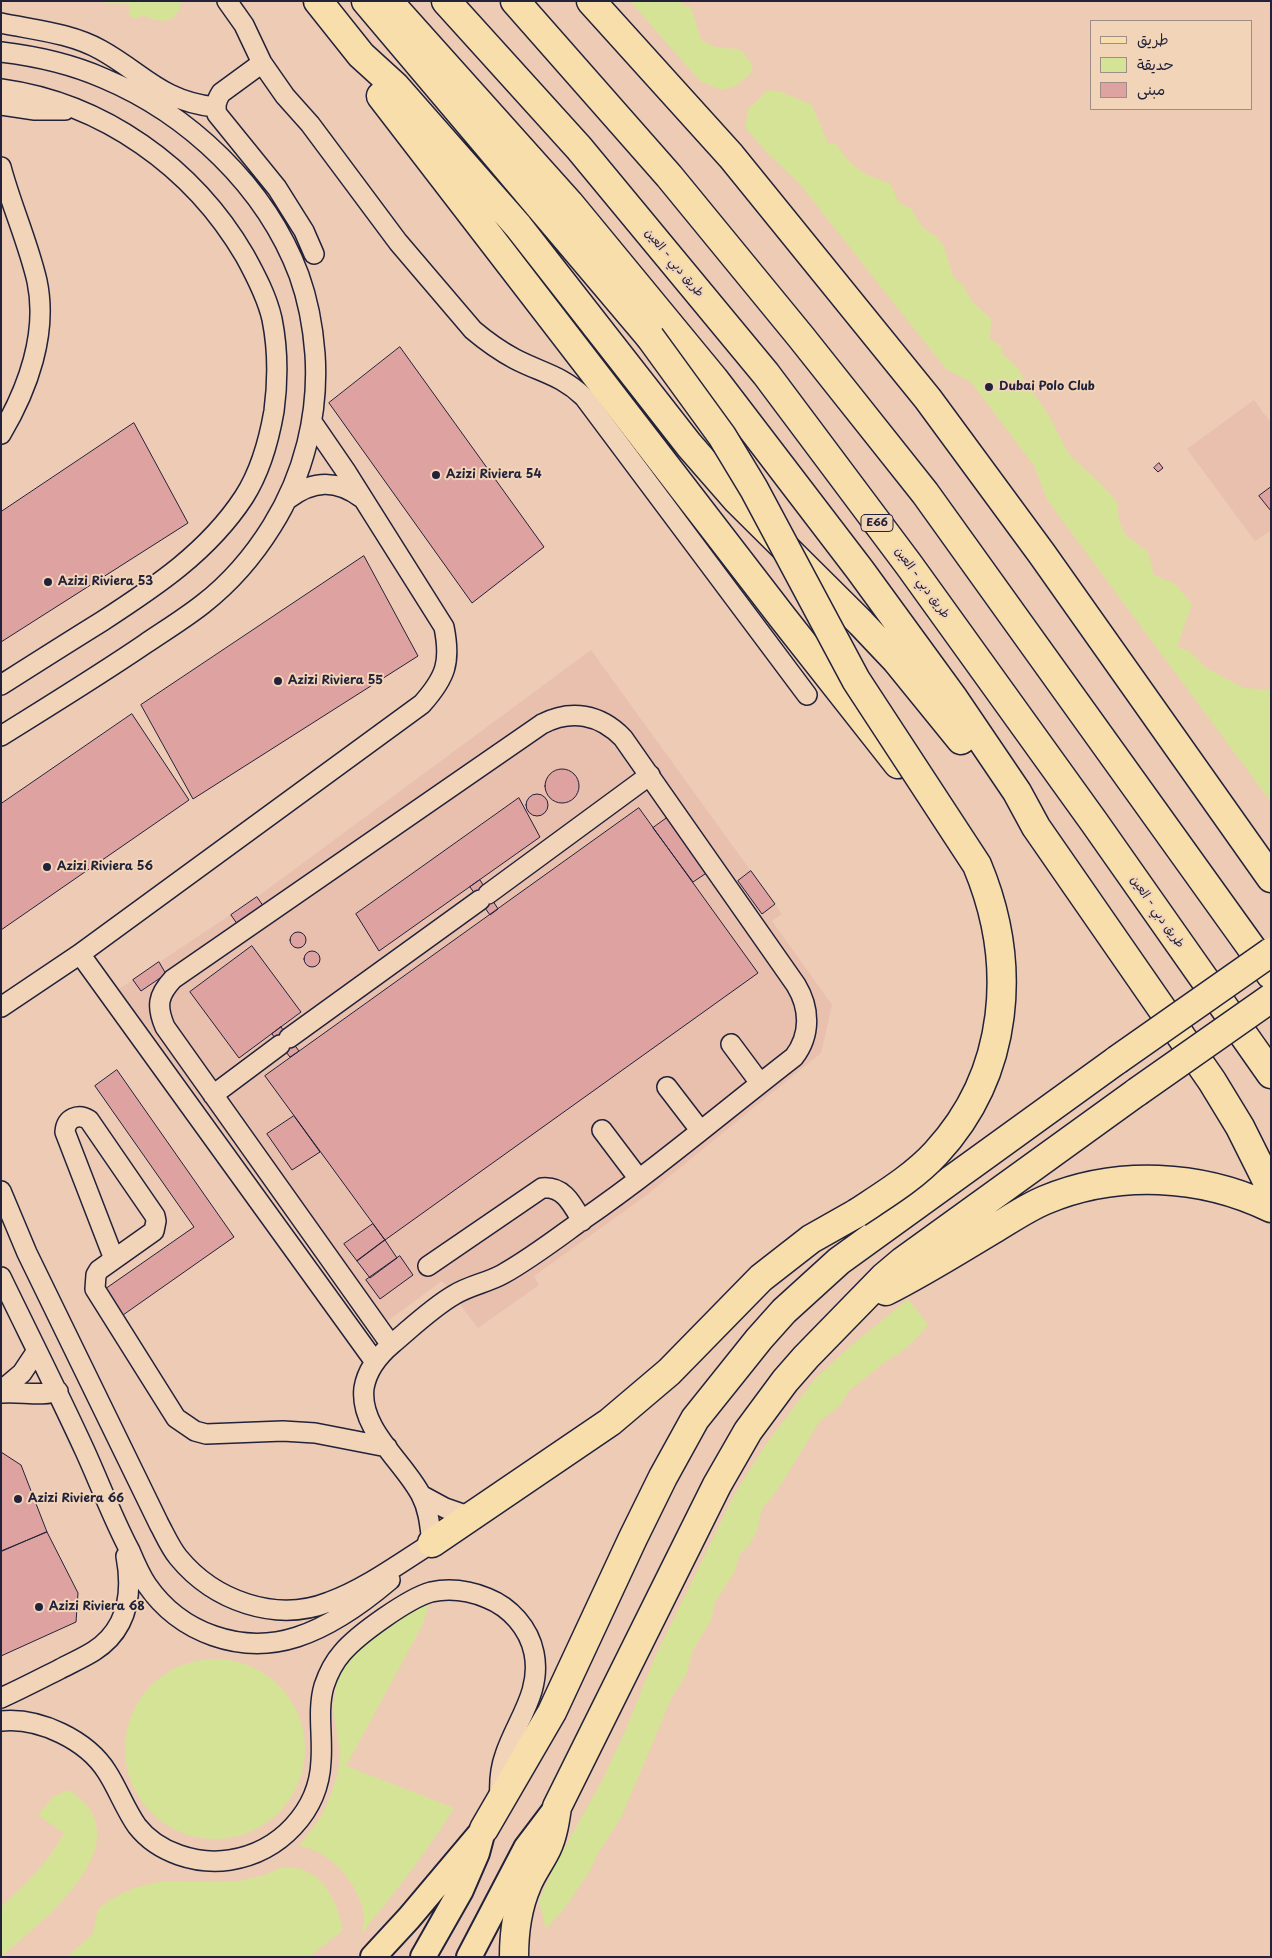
<!DOCTYPE html>
<meta charset="utf-8">
<style>
body{margin:0}
#map{position:relative;width:1272px;height:1958px;overflow:hidden;background:#eecbb4;font-family:"Playpen Sans","Playpen Sans Arabic",sans-serif}
canvas{display:block}
.frame{position:absolute;inset:0;border:2px solid #22223b;pointer-events:none}
.legend{position:absolute;left:1090px;top:20px;width:162px;height:90px;box-sizing:border-box;background:#f2d5b9;border:1px solid #9f8d87;margin:0;padding:6px 9px;list-style:none;font-size:15px;color:#22223b}
.legend li{display:flex;align-items:center;gap:10px;height:25px}
.legend b{width:25px;border:1px solid #9f8d87}
</style>
<div id="map">
<canvas width="1272" height="1958"></canvas>
<div class="frame"></div>
<ul class="legend">
<li><b style="height:6px;background:#f8deab"></b>طريق</li>
<li><b style="height:14px;background:#d5e396"></b>حديقة</li>
<li><b style="height:14px;background:#dea3a0"></b>مبنى</li>
</ul>
</div>
<script>
const c = document.querySelector('canvas').getContext('2d');
c.lineJoin = 'round';
function fill(path, color) { c.fillStyle = color; c.fill(path, 'evenodd'); }
function stroke(path, color, width, dash) { c.strokeStyle = color; c.lineWidth = width; c.lineCap = dash ? 'butt' : 'round'; c.setLineDash(dash || []); c.stroke(path); }
function label(font, color, halo, rows, align = 'center') {
  c.font = font + ' "Playpen Sans","Playpen Sans Arabic",sans-serif'; c.lineWidth = 4; c.setLineDash([]); c.textBaseline = 'middle'; c.strokeStyle = halo; c.fillStyle = color; for (const [text, x, y, turn = 0] of rows) {
    c.save(); c.translate(x, y); c.rotate((+turn || 0) * Math.PI / 180); c.textAlign = isNaN(turn) ? turn : align; if (halo) c.strokeText(text, 0, 0); c.fillText(text, 0, 0); c.restore();
  }
}
const built = new Path2D(`
 M 1254,400 L 1271,423 L 1271,487 L 1259,496 L 1271,511 L 1271,530 L 1255,541 L 1187,449 Z
 M 591,650 L 782,914 L 772,921 L 832,1005 L 821,1053 L 644,1197 L 534,1276 L 539,1285 L 478,1328 L 442,1281 L 371,1333 L 119,989 L 257,897 Z`);
const green = new Path2D(`
 M 103,1 L 182,1 L 179,11 L 172,19 L 161,21 L 142,16 L 133,19 L 128,13 L 131,8 C 123,0 116,5 107,4 Z
 M 630,1 L 680,1 L 683,5 L 691,7 L 701,40 C 706,42 711,46 716,47 C 739,52 737,41 753,66 L 750,74 L 736,86 L 721,90 L 700,81 Z
 M 768,90 L 782,92 L 812,105 L 828,143 L 836,144 C 850,167 865,176 890,183 L 899,203 L 912,209 L 917,220 L 923,228 L 937,237 L 944,247 L 953,276 L 963,286 L 971,300 L 991,319 L 990,339 L 1001,346 L 1001,352 L 1018,368 L 1024,380 L 1048,414 L 1070,456 L 1096,479 L 1117,502 L 1119,521 L 1125,535 L 1148,552 L 1154,575 L 1175,584 L 1192,604 L 1177,647 L 1189,651 L 1206,668 L 1244,688 L 1271,690 L 1271,802 L 1048,501 L 1034,466 L 971,382 L 946,369 L 799,183 L 768,154 L 745,127 L 749,108 Z
 M 908,1299 L 928,1325 L 913,1342 L 901,1352 L 889,1359 L 850,1390 L 840,1405 L 820,1421 L 785,1478 L 773,1496 L 762,1508 L 757,1531 L 749,1545 L 740,1554 L 735,1571 L 714,1604 L 712,1618 L 693,1650 L 686,1675 L 672,1697 L 621,1818 L 598,1853 L 591,1869 L 573,1896 L 564,1909 L 546,1929 L 539,1901 L 553,1868 L 602,1781 L 627,1727 L 655,1657 L 735,1493 L 764,1447 L 814,1380 L 847,1349 Z
 M 429,1605 L 423,1624 L 346,1766 L 454,1808 C 426,1853 394,1894 361,1934 C 362,1928 365,1921 364,1915 C 359,1884 330,1850 299,1846 L 322,1815 L 331,1794 L 338,1773 L 340,1751 L 333,1709 L 337,1678 L 349,1655 L 410,1610 Z
 M125 1749a90 90 0 1 1 180 0a90 90 0 1 1-180 0Z
 M 69,1790 C 147,1840 43,1921 1,1957 L 1,1907 C 25,1885 49,1862 64,1833 L 38,1815 L 54,1796 Z
 M 280,1868 C 285,1868 291,1868 296,1868 C 325,1873 338,1905 343,1930 L 309,1957 L 67,1957 L 93,1934 L 98,1909 L 113,1898 L 134,1888 L 162,1881 L 206,1882 L 238,1881 L 262,1876 Z`);
const building = new Path2D(`
 M 400,347 L 544,547 L 472,603 L 329,403 Z
 M 134,423 L 188,523 L 1,642 L 1,512 Z
 M 1159,463 L 1163,468 L 1158,472 L 1154,468 Z
 M 1271,487 L 1271,511 L 1259,496 Z
 M 364,556 L 418,656 L 193,799 L 141,705 Z
 M 132,714 L 189,800 L 1,930 L 1,804 Z
 M545 786a17 17 0 1 1 34 0a17 17 0 1 1-34 0Z
 M526 805a11 11 0 1 1 22 0a11 11 0 1 1-22 0Z
 M 519,798 L 540,837 L 379,951 L 356,914 Z
 M 639,808 L 758,973 L 385,1240 L 265,1076 Z
 M 671,815 L 711,870 L 693,882 L 653,828 Z
 M 751,871 L 775,904 L 762,914 L 738,881 Z
 M 480,880 L 498,909 L 490,915 L 470,887 Z
 M 257,897 L 266,910 L 240,928 L 231,915 Z
 M290 940a8 8 0 1 1 16 0a8 8 0 1 1-16 0Z
 M 252,946 L 301,1012 L 239,1058 L 190,992 Z
 M304 959a8 8 0 1 1 16 0a8 8 0 1 1-16 0Z
 M 159,962 L 166,974 L 141,991 L 133,980 Z
 M 281,1027 L 299,1051 L 290,1057 L 272,1034 Z
 M 117,1070 L 234,1237 L 123,1315 L 105,1289 L 194,1227 L 95,1086 Z
 M 294,1116 L 320,1152 L 292,1170 L 267,1134 Z
 M 373,1224 L 385,1240 L 357,1261 L 344,1244 Z
 M 385,1240 L 397,1258 L 370,1278 L 357,1261 Z
 M 400,1256 L 413,1275 L 380,1299 L 366,1280 Z
 M 1,1452 L 21,1465 L 47,1532 L 1,1551 Z
 M 47,1532 L 78,1593 L 76,1622 L 1,1656 L 1,1552 Z`);
const minor = new Path2D(`
 M 227,1 L 244,25 L 262,63 L 285,96 L 310,124 L 398,242 L 473,330 C 486,341 500,351 515,359 C 542,373 561,375 584,397 L 807,695
 M 1,23 C 34,30 71,33 101,50 C 144,74 161,101 215,107
 M 1,52 C 35,56 71,64 103,78 C 189,114 266,187 299,275 C 308,300 313,327 315,354 C 319,414 304,475 272,526 C 254,555 230,583 203,604 C 184,619 164,631 145,644 C 98,676 49,706 1,736
 M 262,63 L 221,93 C 216,101 215,106 217,114 L 277,188 L 304,231 L 314,254
 M 1,89 C 103,103 193,167 245,256 C 256,276 267,297 272,319 C 278,349 278,381 274,411 C 269,440 260,472 244,497 C 208,552 155,587 101,622 C 67,643 34,664 1,685
 M 1,105 L 35,110 L 65,110
 M 1,167 C 11,205 28,242 37,281 C 48,333 28,389 1,434
 M 288,499 C 313,480 336,479 362,498
 M 488,894 L 650,775
 M 80,954 L 375,1362
 M 1,1007 L 80,954 L 422,704 C 446,677 451,662 444,627 L 347,473 L 312,422
 M 289,1038 L 480,900
 M 731,1044 L 760,1083
 M 667,1087 L 700,1130
 M 213,1095 L 280,1045
 M 602,1130 L 639,1179
 M 1,1191 L 27,1253 L 159,1524 C 165,1535 170,1547 178,1557 C 214,1601 276,1623 329,1602 C 365,1589 400,1563 432,1543
 M 114,1259 L 65,1132 C 66,1118 78,1113 89,1120 L 155,1216 L 156,1221 L 154,1231 L 99,1270 L 96,1275 L 95,1289 L 176,1418 L 195,1431 L 206,1434 L 283,1431 L 315,1433 L 387,1447
 M 428,1266 L 542,1188 C 564,1186 572,1204 582,1221
 M 1,1277 C 29,1335 58,1392 85,1451 C 100,1484 113,1519 130,1551 C 135,1563 140,1575 147,1585 C 180,1633 241,1655 297,1637 C 331,1626 363,1603 390,1580
 M 391,1345 L 165,1027 C 156,1006 158,995 173,979 L 542,724 C 571,709 600,714 623,738 L 796,985 C 810,1008 811,1035 794,1057 C 723,1112 655,1170 581,1221 C 556,1239 530,1259 503,1274 C 487,1283 470,1285 454,1295 C 433,1307 411,1328 392,1344 C 379,1355 367,1370 364,1388 C 359,1429 404,1462 421,1495 C 429,1510 430,1527 432,1543
 M 1,1391 L 22,1373 L 36,1352
 M 1,1393 C 19,1391 43,1397 58,1391
 M 421,1495 L 445,1508 L 471,1517
 M 1,1698 C 21,1689 40,1679 60,1669 C 71,1663 83,1658 94,1651 C 128,1629 133,1593 126,1556
 M 1,1721 C 39,1717 87,1740 107,1772 C 118,1789 125,1809 137,1826 C 158,1853 197,1865 230,1860 C 280,1852 319,1811 321,1761 C 323,1736 317,1710 324,1686 C 328,1674 334,1662 342,1653 C 358,1634 409,1598 431,1592 C 450,1588 470,1591 487,1598 C 510,1607 529,1628 534,1653 C 542,1692 516,1721 505,1755 C 500,1769 499,1783 500,1797`);
const major = new Path2D(`
 M 373,1957 L 409,1918 L 484,1829
 M 423,1957 L 461,1890 L 477,1853 L 481,1838
 M 469,1957 L 526,1848 L 557,1807`);
const highway = new Path2D(`
 M 318,1 L 361,55 L 395,86 L 518,226 L 689,445 L 737,500 L 861,623 L 896,660 L 961,740
 M 366,1 L 650,337
 M 388,1 L 569,203 L 714,379 L 860,570 L 954,699 L 1017,792 L 1036,827 L 1212,1081 L 1240,1127 L 1271,1189
 M 446,1 L 579,148 L 766,374 L 909,565 L 1094,822 L 1271,1074
 M 515,1 L 669,176 L 801,337 L 925,493 L 1271,975
 M 591,1 L 731,156 L 928,399 L 1042,554 L 1271,878
 M 381,96 L 783,618 L 898,764
 M 886,1291 C 922,1273 957,1251 992,1230 C 1009,1220 1026,1208 1045,1200 C 1117,1170 1201,1174 1271,1208
 M 432,1543 L 610,1422 L 669,1372 L 761,1278 L 811,1239 L 857,1213
 M 484,1829 L 552,1712 L 633,1538 L 663,1477 L 695,1419 L 759,1339 L 784,1311 L 839,1261 L 1117,1060
 M 514,1957 C 514,1932 517,1908 527,1885 C 532,1872 541,1861 547,1848 C 553,1835 555,1821 557,1807 L 717,1485 L 748,1431 L 785,1381 L 806,1357 L 884,1277 L 903,1261 L 1137,1092`);
const highwayBridge = new Path2D(`
 M 650,337 L 722,436 L 754,489 L 856,680 L 977,865 C 1018,963 1010,1073 936,1153 C 914,1177 884,1195 857,1213
 M 1117,1060 L 1271,952
 M 1137,1092 L 1271,998`);
const markers = [
 [989,387,5,"#22223b"],
 [436,475,5,"#22223b"],
 [48,582,5,"#22223b"],
 [278,681,5,"#22223b"],
 [47,867,5,"#22223b"],
 [18,1499,5,"#22223b"],
 [39,1607,5,"#22223b"]
];
const shields = [
 [877,523,32]
];
const shieldNames = [
 ["E66",877,523]
];
const streetNames = [
 ["طريق دبي - العين",674,263,50],
 ["طريق دبي - العين",922,583,54],
 ["طريق دبي - العين",1157,912,55]
];
const poiNames = [
 ["Dubai Polo Club",999,387],
 ["Azizi Riviera 54",446,475],
 ["Azizi Riviera 53",58,582],
 ["Azizi Riviera 55",288,681],
 ["Azizi Riviera 56",57,867],
 ["Azizi Riviera 66",28,1499],
 ["Azizi Riviera 68",49,1607]
];
fill(built, '#e9bfae');
fill(green, '#d5e396');
fill(building, '#dea3a0');
stroke(building, '#22223b', 1);
stroke(minor, '#22223b', 22);
stroke(major, '#22223b', 28);
stroke(highway, '#22223b', 31);
stroke(minor, '#f2d5b9', 19);
stroke(major, '#f8deab', 24);
stroke(highway, '#f8deab', 28);
stroke(highwayBridge, '#22223b', 31, []);
stroke(highwayBridge, '#f8deab', 28);
for (const [x, y, r, color] of markers) { const dot = new Path2D(); dot.arc(x, y, r, 0, 2 * Math.PI); c.fillStyle = color; c.fill(dot); stroke(dot, '#f2d5b9', 2); }
for (const [x, y, w] of shields) { const box = new Path2D(); box.roundRect(x - w / 2, y - 8.5, w, 17, 4); c.fillStyle = '#f2d5b9'; c.fill(box); stroke(box, '#22223b', 1); }
label('bold 11px', '#22223b', null, shieldNames);
label('12px', '#22223b', '#f2d5b9', streetNames);
label('bold 12px', '#22223b', '#f2d5b9', poiNames, 'left');
</script>
